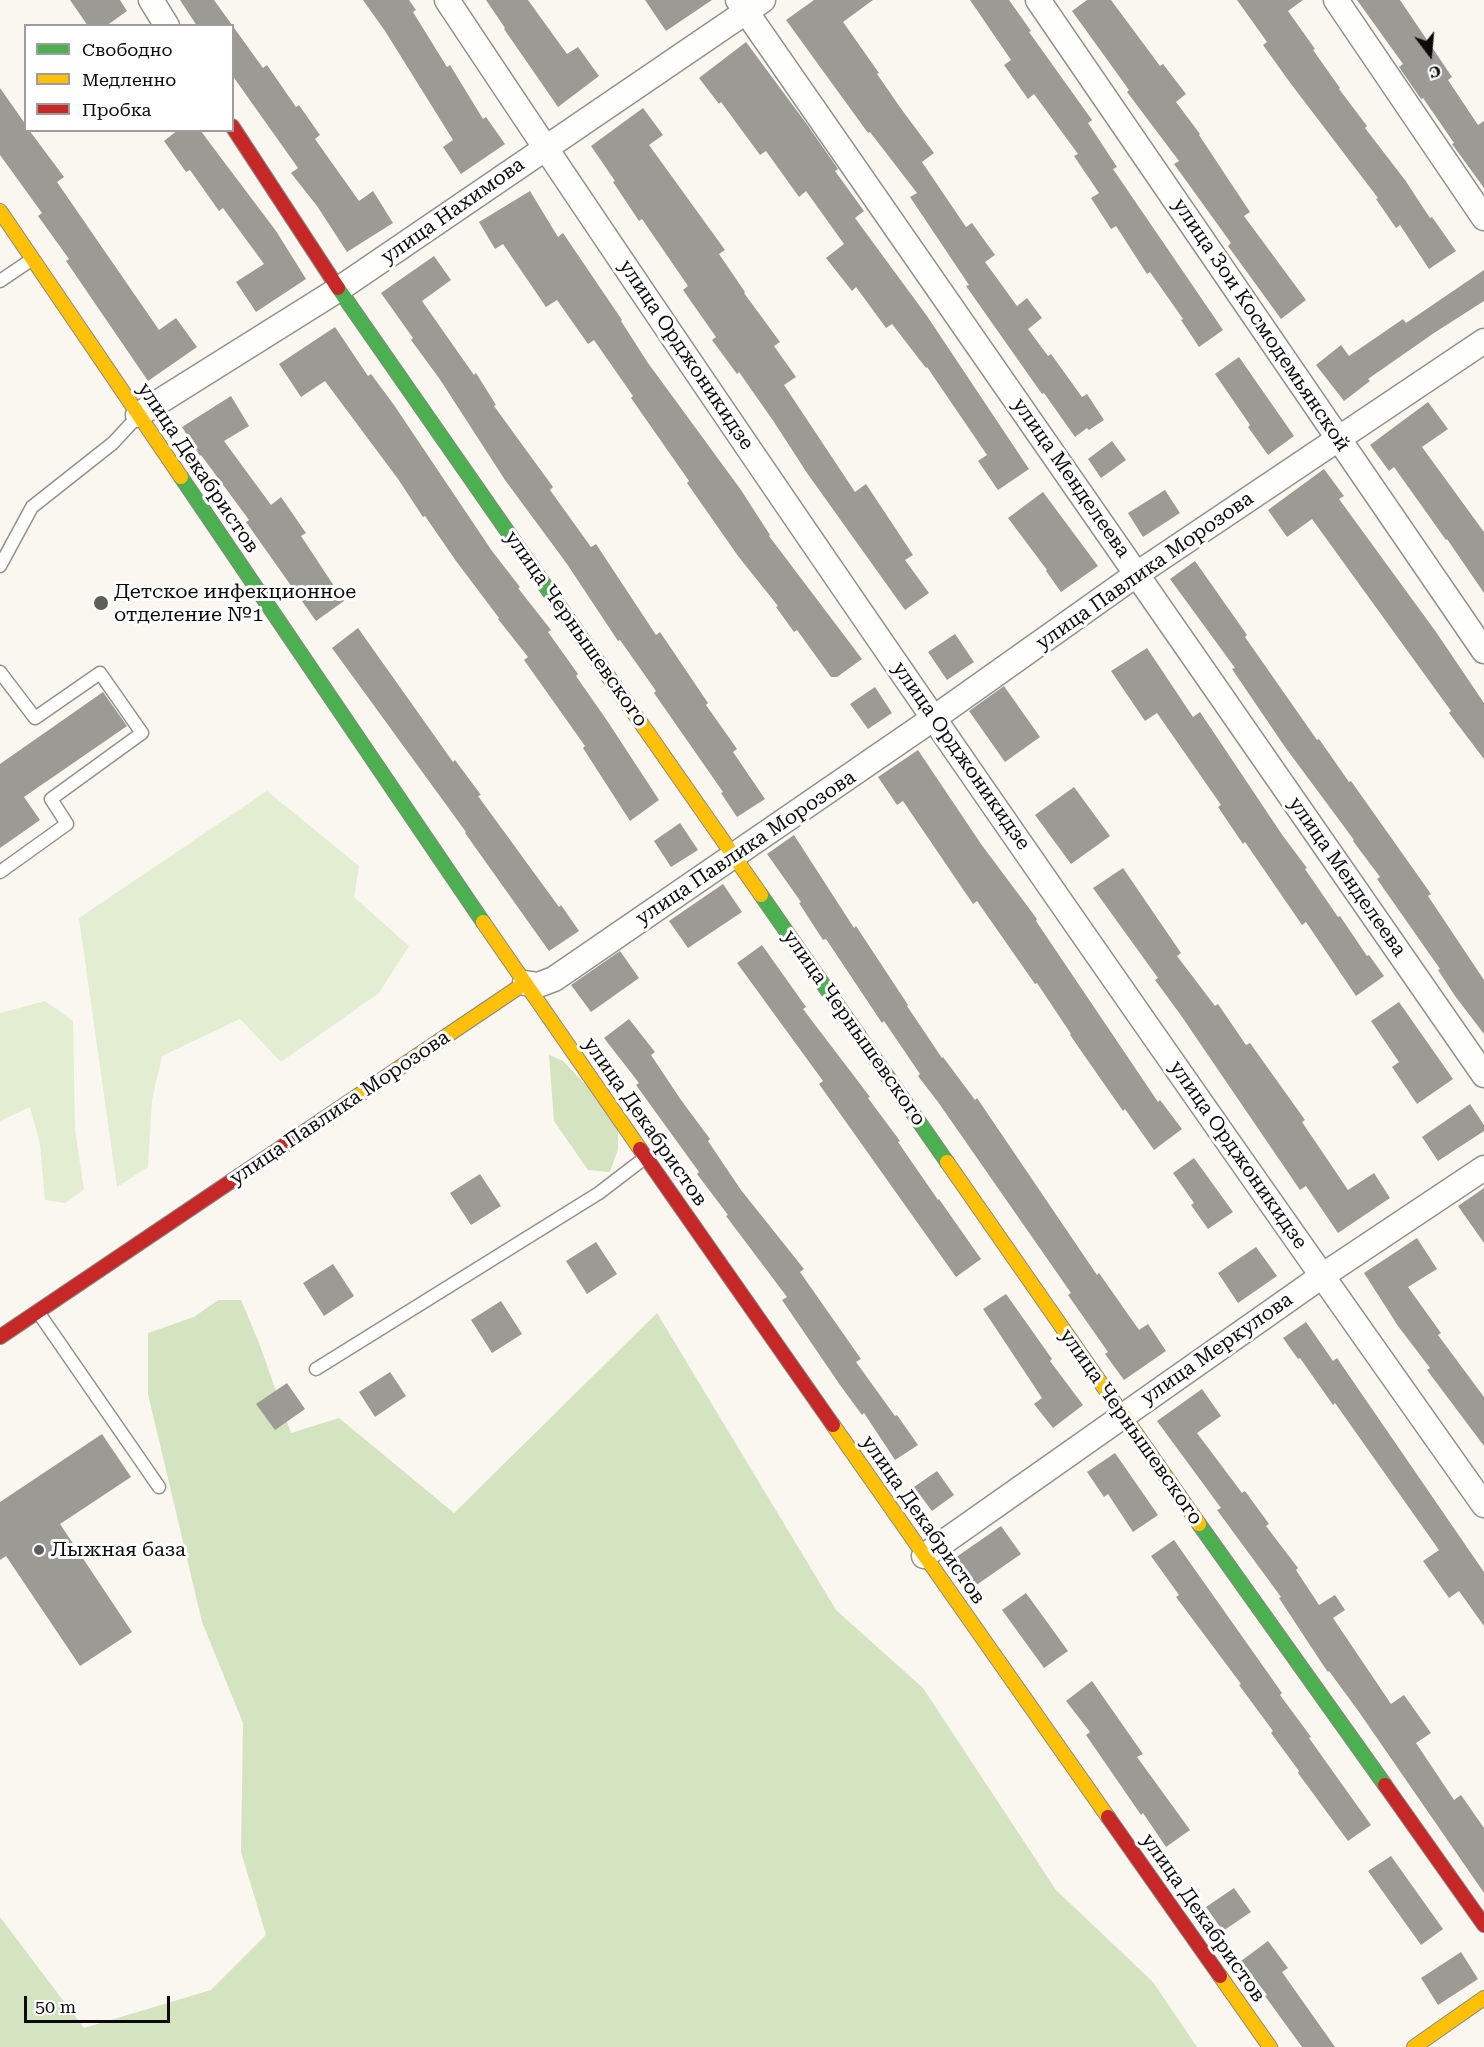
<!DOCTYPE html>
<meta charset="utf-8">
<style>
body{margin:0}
#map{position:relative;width:1484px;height:2047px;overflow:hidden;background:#f9f7ef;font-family:"Roboto Serif",serif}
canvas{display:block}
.legend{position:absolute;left:24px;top:24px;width:210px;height:108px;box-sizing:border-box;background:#fff;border:2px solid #9d9d9d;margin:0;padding:8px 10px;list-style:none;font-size:18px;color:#0b0b0b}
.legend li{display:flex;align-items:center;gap:12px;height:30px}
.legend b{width:30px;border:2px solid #9d9d9d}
.north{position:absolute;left:1400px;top:24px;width:60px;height:60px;-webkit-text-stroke:4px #fff;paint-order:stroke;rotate:164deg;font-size:16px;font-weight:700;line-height:24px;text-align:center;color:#0b0b0b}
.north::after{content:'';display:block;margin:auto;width:21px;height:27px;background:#0b0b0b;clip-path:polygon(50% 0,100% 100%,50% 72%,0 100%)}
.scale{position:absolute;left:24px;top:1996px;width:146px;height:27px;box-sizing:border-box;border:3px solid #0b0b0b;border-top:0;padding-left:8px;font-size:18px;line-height:21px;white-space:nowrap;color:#0b0b0b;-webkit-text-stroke:4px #fff;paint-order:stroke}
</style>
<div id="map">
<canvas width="1484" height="2047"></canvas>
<ul class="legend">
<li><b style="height:8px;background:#4caf50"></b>Свободно</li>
<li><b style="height:8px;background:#ffc107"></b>Медленно</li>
<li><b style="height:8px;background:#c62828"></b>Пробка</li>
</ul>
<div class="north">С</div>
<div class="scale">50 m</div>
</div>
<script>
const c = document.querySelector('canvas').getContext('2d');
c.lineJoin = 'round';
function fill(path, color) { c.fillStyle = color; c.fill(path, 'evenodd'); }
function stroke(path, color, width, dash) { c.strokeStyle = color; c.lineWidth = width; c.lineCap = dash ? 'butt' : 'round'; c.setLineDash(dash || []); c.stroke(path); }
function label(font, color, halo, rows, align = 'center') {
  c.font = font + ' "Roboto Serif",serif'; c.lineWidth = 6; c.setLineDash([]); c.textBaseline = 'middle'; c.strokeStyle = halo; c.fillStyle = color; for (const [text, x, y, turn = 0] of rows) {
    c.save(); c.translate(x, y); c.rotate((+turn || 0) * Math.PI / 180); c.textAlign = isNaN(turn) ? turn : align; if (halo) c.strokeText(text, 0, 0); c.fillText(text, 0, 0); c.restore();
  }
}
const green = new Path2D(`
 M 267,791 L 359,866 L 354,897 L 409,946 L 379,993 L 281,1062 L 240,1019 L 162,1056 L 152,1100 L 148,1167 L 117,1187 L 79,918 Z
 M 45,1001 L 73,1021 L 75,1130 L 84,1190 L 65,1203 L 45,1200 L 40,1144 L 30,1107 L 0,1121 L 0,1013 Z`);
const forest = new Path2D(`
 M 549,1055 L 563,1061 L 618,1119 L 618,1149 L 610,1172 L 588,1170 L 554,1121 Z
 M 218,1300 L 241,1300 L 259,1343 L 291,1433 L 339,1418 L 454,1513 L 657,1313 L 836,1610 L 923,1688 L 1056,1890 L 1153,1982 L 1197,2047 L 0,2047 L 0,1917 L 84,2028 L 211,1990 L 266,1935 L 241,1852 L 243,1723 L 202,1622 L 148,1394 L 148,1333 L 194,1317 Z`);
const building = new Path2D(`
 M 70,0 L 120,0 L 127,11 L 106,26 L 88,26 Z
 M 180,0 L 214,0 L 263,68 L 267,65 L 296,107 L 299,105 L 320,135 L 315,139 L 359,201 L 373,191 L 393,223 L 347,252 L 317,206 L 291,173 L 298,168 L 232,75 L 232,26 L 197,26 Z
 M 363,0 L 409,0 L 416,10 L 413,12 L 447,67 L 450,65 L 483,119 L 486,117 L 505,144 L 461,174 L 443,147 L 453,140 L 385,31 Z
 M 486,0 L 528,0 L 567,54 L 578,47 L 599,76 L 558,107 L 504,29 L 505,28 Z
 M 645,0 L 712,0 L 666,31 Z
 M 814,0 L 873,0 L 843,22 L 879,73 L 877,74 L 902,110 L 934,153 L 922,162 L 966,227 L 972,223 L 995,255 L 985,262 L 1017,306 L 1027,298 L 1042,318 L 1028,329 L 1048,356 L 1051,354 L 1082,397 L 1087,394 L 1104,420 L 1089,430 L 1087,428 L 1075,437 L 1044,393 L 1042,394 L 966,286 L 969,285 L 910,197 L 917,193 L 870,132 L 868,133 L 786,20 Z
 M 970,0 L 1009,0 L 1031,31 L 1029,32 L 1092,120 L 1088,123 L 1117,167 L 1113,169 L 1223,330 L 1199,347 L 1181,320 L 1183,319 L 1150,272 L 1147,274 L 1116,226 L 1111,229 L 1091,198 L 1099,193 L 1074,156 L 1078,154 L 1034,94 L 1028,99 L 1004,65 L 1011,60 Z
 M 1087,0 L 1111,0 L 1160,66 L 1163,64 L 1186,94 L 1176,102 L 1200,134 L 1199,135 L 1250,212 L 1244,216 L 1306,300 L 1281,319 L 1228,246 L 1231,243 L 1174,164 L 1179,161 L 1127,92 L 1129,90 L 1072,11 Z
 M 1237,0 L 1303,0 L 1288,11 L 1315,49 L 1313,50 L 1340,88 L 1339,89 L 1367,126 L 1365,128 L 1405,180 L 1430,218 L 1432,217 L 1456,251 L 1429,269 L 1400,225 L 1396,228 L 1376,199 L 1378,198 L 1291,84 L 1263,45 L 1267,42 Z
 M 1357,0 L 1400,0 L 1452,77 L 1448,80 L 1478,125 L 1484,121 L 1484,188 L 1452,144 L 1454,143 L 1423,98 L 1421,99 L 1399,67 L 1403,64 Z
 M 746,42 L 806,123 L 838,169 L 835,171 L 864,211 L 855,218 L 927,316 L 1029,469 L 998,490 L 978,461 L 987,455 L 927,367 L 926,368 L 892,324 L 886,328 L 856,287 L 852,291 L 826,258 L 844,244 L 806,191 L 799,197 L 766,151 L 760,155 L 721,102 L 719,104 L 699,78 Z
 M 0,88 L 26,125 L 26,130 L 29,130 L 64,177 L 57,182 L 159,330 L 176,318 L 197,347 L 148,381 L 66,261 L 69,259 L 38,216 L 42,213 L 0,155 Z
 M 643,108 L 663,135 L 649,145 L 725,250 L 719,254 L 745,292 L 744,293 L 780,342 L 774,346 L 796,377 L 784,385 L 855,492 L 866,484 L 913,555 L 905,560 L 929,593 L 905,610 L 807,473 L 774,422 L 739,372 L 737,374 L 712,340 L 716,337 L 683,290 L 688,286 L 642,219 L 639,221 L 613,182 L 615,181 L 591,146 Z
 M 178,130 L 200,130 L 276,231 L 306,279 L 256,312 L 236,282 L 264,264 L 223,208 L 219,211 L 190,170 L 186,172 L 164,141 Z
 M 530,191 L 558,237 L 563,233 L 622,320 L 621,321 L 648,363 L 741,490 L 770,535 L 769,536 L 862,659 L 837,677 L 831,677 L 797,630 L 794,632 L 776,607 L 778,606 L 738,556 L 687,483 L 689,481 L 631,398 L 633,396 L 594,340 L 588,344 L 557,300 L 546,307 L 503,244 L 495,249 L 479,222 Z
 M 434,256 L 451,280 L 422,301 L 474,375 L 476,373 L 496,405 L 494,406 L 553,487 L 550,490 L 591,547 L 596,544 L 656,635 L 660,632 L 708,703 L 706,705 L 737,749 L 733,752 L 765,799 L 737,817 L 721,793 L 723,792 L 654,693 L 656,691 L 620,640 L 618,641 L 567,564 L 505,480 L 439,378 L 411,340 L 413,338 L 381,293 Z
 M 1484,270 L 1484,301 L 1434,333 L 1368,379 L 1370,381 L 1344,401 L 1316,365 L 1341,345 L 1349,356 L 1403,319 L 1406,323 Z
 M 335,327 L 368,376 L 371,374 L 394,405 L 492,551 L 520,587 L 518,588 L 551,630 L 548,632 L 578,674 L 576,676 L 608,722 L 659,800 L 630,821 L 583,748 L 585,746 L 524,660 L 528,657 L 498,619 L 499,618 L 456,561 L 425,516 L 423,517 L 398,479 L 325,381 L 301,397 L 279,364 Z
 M 1239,357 L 1294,436 L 1268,455 L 1248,427 L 1250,425 L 1215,374 Z
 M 231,396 L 249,426 L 224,441 L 271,505 L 281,497 L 306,533 L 301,536 L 344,601 L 316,621 L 246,522 L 249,520 L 201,455 L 200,456 L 182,427 Z
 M 1428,402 L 1448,429 L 1422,447 L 1484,532 L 1484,593 L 1447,539 L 1446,540 L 1394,467 L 1389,471 L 1370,445 Z
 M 1112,441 L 1126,460 L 1101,478 L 1088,459 Z
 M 1324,469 L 1344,496 L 1339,499 L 1436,632 L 1484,703 L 1484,759 L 1449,713 L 1451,711 L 1312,519 L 1287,537 L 1268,510 Z
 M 1165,490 L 1180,513 L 1143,537 L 1128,513 Z
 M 1043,492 L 1098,566 L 1061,592 L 1046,571 L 1047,570 L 1008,518 Z
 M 1195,561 L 1247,635 L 1245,637 L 1317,740 L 1319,739 L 1349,782 L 1351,781 L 1431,894 L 1428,896 L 1484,980 L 1484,1034 L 1455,996 L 1438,970 L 1440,969 L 1377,879 L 1380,877 L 1353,841 L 1354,840 L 1285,747 L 1232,669 L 1235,668 L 1170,579 Z
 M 358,628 L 453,762 L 455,760 L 481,795 L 478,796 L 559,907 L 561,905 L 579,931 L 549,951 L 465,833 L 466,832 L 332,648 Z
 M 955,634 L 974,662 L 947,680 L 928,652 Z
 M 1147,648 L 1193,717 L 1200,712 L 1283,836 L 1307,868 L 1305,869 L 1338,917 L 1340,916 L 1367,956 L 1369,955 L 1384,976 L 1356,996 L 1306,922 L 1302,925 L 1245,842 L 1243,844 L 1218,807 L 1221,805 L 1157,713 L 1145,721 L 1111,671 Z
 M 1004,686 L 1040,737 L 1005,762 L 969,711 Z
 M 875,687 L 892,713 L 868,729 L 850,704 Z
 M 103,692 L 127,726 L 24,797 L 40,820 L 0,848 L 0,764 Z
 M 918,750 L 981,844 L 1037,919 L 1036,921 L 1158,1102 L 1160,1100 L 1182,1129 L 1154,1150 L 1125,1109 L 1123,1111 L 1070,1035 L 1071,1034 L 1037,983 L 1035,984 L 977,901 L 973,904 L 903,801 L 897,805 L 878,777 Z
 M 1074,787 L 1110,836 L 1071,864 L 1035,815 Z
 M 680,823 L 698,850 L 671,867 L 654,841 Z
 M 794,835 L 854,928 L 856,926 L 908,1005 L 907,1006 L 942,1058 L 943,1057 L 975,1100 L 977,1098 L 1097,1275 L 1099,1273 L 1139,1330 L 1148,1324 L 1166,1351 L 1124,1380 L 1105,1354 L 1108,1352 L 1068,1295 L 1071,1293 L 938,1102 L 918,1076 L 920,1074 L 884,1021 L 882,1023 L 826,939 L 823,940 L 799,903 L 801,902 L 767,854 Z
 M 1123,868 L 1181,953 L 1177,956 L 1215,1006 L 1218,1004 L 1246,1045 L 1250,1043 L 1305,1120 L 1302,1122 L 1348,1190 L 1374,1173 L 1390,1198 L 1338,1233 L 1306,1186 L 1300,1190 L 1180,1014 L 1155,980 L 1158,978 L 1093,888 Z
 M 723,884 L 742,912 L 688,948 L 669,921 Z
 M 762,945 L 806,1007 L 803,1009 L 870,1097 L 868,1098 L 900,1141 L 898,1142 L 938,1200 L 939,1199 L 981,1259 L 956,1277 L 819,1084 L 823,1081 L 737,963 Z
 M 620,951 L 639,978 L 591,1012 L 571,985 Z
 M 1399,1002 L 1453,1079 L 1417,1104 L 1392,1067 L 1399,1062 L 1371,1021 Z
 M 629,1019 L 655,1052 L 651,1055 L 681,1100 L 710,1139 L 708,1141 L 741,1190 L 804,1269 L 800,1272 L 861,1359 L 856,1362 L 895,1416 L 897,1415 L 918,1445 L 895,1460 L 864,1413 L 862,1415 L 840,1385 L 782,1300 L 787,1297 L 726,1216 L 728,1215 L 697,1174 L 699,1172 L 636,1085 L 639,1083 L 604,1038 Z
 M 1470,1104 L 1484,1125 L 1484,1131 L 1438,1161 L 1422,1137 Z
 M 1194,1158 L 1233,1212 L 1208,1229 L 1191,1205 L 1194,1203 L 1173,1173 Z
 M 480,1174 L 501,1206 L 471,1225 L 450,1193 Z
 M 1484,1188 L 1484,1243 L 1458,1206 Z
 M 1417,1238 L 1437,1269 L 1408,1287 L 1441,1333 L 1438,1335 L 1484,1397 L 1484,1446 L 1427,1370 L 1430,1368 L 1398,1326 L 1364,1273 Z
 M 596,1242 L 617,1274 L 587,1294 L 566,1261 Z
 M 1256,1247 L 1277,1276 L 1238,1303 L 1218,1273 Z
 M 333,1264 L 354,1296 L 324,1316 L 303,1283 Z
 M 1006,1294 L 1052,1359 L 1050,1361 L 1083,1405 L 1053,1428 L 1034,1404 L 1042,1398 L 983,1309 Z
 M 501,1301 L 522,1334 L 492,1353 L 471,1320 Z
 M 1306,1322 L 1333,1361 L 1337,1358 L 1484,1572 L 1484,1626 L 1459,1591 L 1449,1598 L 1423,1561 L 1439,1550 L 1335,1403 L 1333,1405 L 1300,1358 L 1298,1359 L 1283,1338 Z
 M 390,1372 L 406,1396 L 375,1417 L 359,1392 Z
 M 287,1383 L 305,1409 L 275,1430 L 256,1404 Z
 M 1202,1389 L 1221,1416 L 1197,1433 L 1242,1493 L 1245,1491 L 1269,1524 L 1266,1526 L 1298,1568 L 1296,1570 L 1319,1605 L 1335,1595 L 1345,1610 L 1333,1618 L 1391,1704 L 1404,1695 L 1431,1733 L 1416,1743 L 1454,1800 L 1461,1795 L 1484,1828 L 1484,1893 L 1359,1712 L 1329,1671 L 1328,1672 L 1323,1665 L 1279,1598 L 1281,1597 L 1217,1510 L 1221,1508 L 1157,1421 Z
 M 102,1434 L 131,1477 L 60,1524 L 132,1632 L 80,1666 L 6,1556 L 0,1560 L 0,1502 Z
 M 1115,1453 L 1158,1515 L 1133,1532 L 1108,1494 L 1104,1497 L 1087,1472 Z
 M 937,1471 L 954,1495 L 932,1511 L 914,1487 Z
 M 1001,1526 L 1021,1554 L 972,1588 L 952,1560 Z
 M 1174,1540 L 1282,1693 L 1280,1695 L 1311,1737 L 1309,1738 L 1371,1825 L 1348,1841 L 1298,1773 L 1299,1771 L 1271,1733 L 1273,1731 L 1239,1685 L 1241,1684 L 1176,1597 L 1179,1595 L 1151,1556 Z
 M 1026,1593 L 1068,1651 L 1044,1668 L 1002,1610 Z
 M 1092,1681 L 1143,1754 L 1137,1757 L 1190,1830 L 1166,1847 L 1143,1813 L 1141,1815 L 1086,1735 L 1090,1732 L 1066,1701 Z
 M 1391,1856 L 1443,1929 L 1421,1945 L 1368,1871 Z
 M 1234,1888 L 1251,1912 L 1223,1931 L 1206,1907 Z
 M 1268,1941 L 1288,1968 L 1282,1972 L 1335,2047 L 1302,2047 L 1265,1996 L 1267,1995 L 1241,1961 Z
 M 1461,1952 L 1478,1979 L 1438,2005 L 1421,1978 Z`);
const lane = new Path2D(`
 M 0,281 L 31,260
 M 0,566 L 32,507 L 113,443 L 138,416
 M 0,672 L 35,718 L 100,673 L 142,733 L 51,799 L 67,824 L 0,872
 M 38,1312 L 159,1487
 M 316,1369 L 599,1193 L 646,1157`);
const street = new Path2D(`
 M 151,0 L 167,26
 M 447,0 C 784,508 1132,1008 1484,1505
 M 738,0 L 1484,1075
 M 1038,0 L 1484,651
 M 1336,0 L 1484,218
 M 138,415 L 339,289 L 763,0
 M 525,983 L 538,985 L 554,979 L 934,718 L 1137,574 L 1484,341
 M 924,1556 L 1322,1276 L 1484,1168`);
const fast = new Path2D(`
 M 338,288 L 592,653
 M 181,477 L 483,922
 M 761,895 L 947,1162
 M 1199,1524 L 1385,1785`);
const slow = new Path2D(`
 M 0,211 L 181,477
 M 592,653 L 761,895
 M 483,922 L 640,1149
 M 322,1120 L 525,983
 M 947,1162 L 1199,1524
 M 833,1425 L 1108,1817
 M 1220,1976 L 1270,2047
 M 1414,2047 L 1484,1998`);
const jam = new Path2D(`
 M 232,126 L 338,288
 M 640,1149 L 833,1425
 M 0,1337 L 322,1120
 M 1385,1785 L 1484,1925
 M 1108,1817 L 1220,1976`);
const markers = [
 [101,603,8,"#5e5e5b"],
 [39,1550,6,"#5e5e5b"]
];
const streetNames = [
 ["улица Нахимова",453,211,-35],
 ["улица Зои Космодемьянской",1261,325,56],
 ["улица Орджоникидзе",686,355,56],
 ["улица Декабристов",198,468,56],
 ["улица Менделеева",1071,478,55],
 ["улица Павлика Морозова",1145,571,-35],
 ["улица Чернышевского",576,629,55],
 ["улица Орджоникидзе",961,756,55],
 ["улица Павлика Морозова",746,848,-34],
 ["улица Менделеева",1347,877,55],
 ["улица Чернышевского",854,1028,55],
 ["улица Павлика Морозова",340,1108,-34],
 ["улица Декабристов",645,1122,55],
 ["улица Орджоникидзе",1238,1155,55],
 ["улица Меркулова",1217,1349,-35],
 ["улица Чернышевского",1131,1427,55],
 ["улица Декабристов",923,1520,55],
 ["улица Декабристов",1203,1918,55]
];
const poiNames = [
 ["Детское инфекционное",114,592],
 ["отделение №1",114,615],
 ["Лыжная база",51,1550]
];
fill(green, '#e3edd1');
fill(forest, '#d4e4c0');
fill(building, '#9c9a95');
stroke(lane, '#92918e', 15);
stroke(street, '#92918e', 27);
stroke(fast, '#898884', 16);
stroke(slow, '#898884', 16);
stroke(jam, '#898884', 16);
stroke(lane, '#fefefd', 12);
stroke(street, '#fefefd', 24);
stroke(fast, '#4caf50', 14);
stroke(slow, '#ffc107', 14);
stroke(jam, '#c62828', 14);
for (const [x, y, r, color] of markers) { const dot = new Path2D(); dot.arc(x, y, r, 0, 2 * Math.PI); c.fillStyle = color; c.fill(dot); stroke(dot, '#fff', 2); }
label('20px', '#0b0b0b', '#fff', streetNames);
label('20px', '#0b0b0b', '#fff', poiNames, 'left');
</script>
